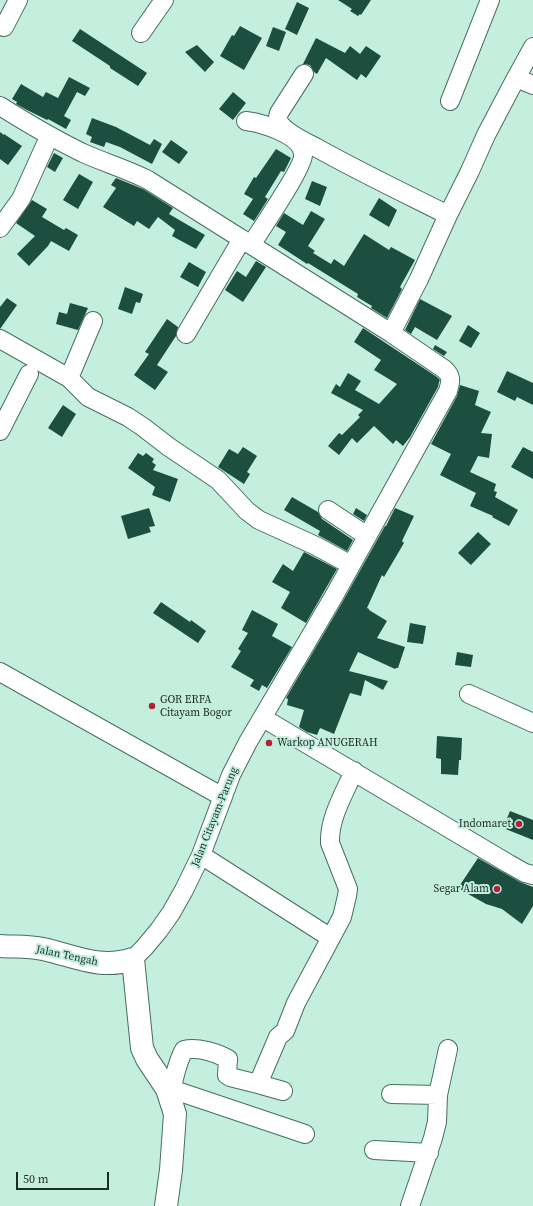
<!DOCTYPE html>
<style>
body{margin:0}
#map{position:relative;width:533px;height:1206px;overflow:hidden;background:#c4efde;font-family:"Source Serif 4",serif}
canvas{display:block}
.scale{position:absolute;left:16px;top:1172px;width:93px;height:18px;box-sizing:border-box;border:2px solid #1b2b25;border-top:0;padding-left:5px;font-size:12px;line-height:14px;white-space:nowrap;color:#1b2b25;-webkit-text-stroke:3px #c4efde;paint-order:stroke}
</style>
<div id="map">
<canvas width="533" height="1206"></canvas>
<div class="scale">50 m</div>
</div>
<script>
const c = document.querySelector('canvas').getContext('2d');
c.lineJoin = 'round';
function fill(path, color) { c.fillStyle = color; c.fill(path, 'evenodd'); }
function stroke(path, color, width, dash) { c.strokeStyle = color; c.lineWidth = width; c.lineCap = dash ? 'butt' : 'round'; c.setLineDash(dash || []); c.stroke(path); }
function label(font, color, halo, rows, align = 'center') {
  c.font = font + ' "Source Serif 4",serif'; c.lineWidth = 4; c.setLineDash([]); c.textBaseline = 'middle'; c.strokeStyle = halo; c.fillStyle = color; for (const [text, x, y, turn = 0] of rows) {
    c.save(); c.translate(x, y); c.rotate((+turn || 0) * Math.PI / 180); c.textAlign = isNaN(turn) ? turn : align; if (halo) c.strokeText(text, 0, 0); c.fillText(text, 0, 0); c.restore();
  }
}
const building = new Path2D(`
 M 338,0 L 371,0 L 361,15 L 360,14 L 358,16 L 350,11 L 352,9 Z
 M 297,2 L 309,8 L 297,35 L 285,29 Z
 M 240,26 L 262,38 L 244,70 L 220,56 L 232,35 L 234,36 Z
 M 273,27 L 286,32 L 279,51 L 266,46 Z
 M 80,29 L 147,73 L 138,86 L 110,68 L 110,66 L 72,41 Z
 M 316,38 L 345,53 L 350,46 L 360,54 L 366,46 L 381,56 L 366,78 L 361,74 L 357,80 L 326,58 L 317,74 L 314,72 L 310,65 L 303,64 Z
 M 197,45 L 214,62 L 205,72 L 185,52 Z
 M 69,77 L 90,88 L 85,96 L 77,92 L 64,116 L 71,120 L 66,129 L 48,119 L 47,120 L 27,110 L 16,104 L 17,102 L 12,99 L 21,84 L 43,97 L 46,92 L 58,98 Z
 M 233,92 L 246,103 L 233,120 L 219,109 Z
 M 92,118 L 116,127 L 150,145 L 154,139 L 162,144 L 152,164 L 120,147 L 106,142 L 104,147 L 90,142 L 92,137 L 86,134 Z
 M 0,132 L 4,135 L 4,134 L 22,146 L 8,165 L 0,159 Z
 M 171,140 L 188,152 L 179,164 L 162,152 Z
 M 276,149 L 291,158 L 284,172 L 281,171 L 265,197 L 268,199 L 254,221 L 243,214 L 253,199 L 244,194 L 254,177 L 256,178 Z
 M 54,153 L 63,158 L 55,172 L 47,167 Z
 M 79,174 L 93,182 L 78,209 L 63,200 Z
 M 116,178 L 143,189 L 173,208 L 169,214 L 205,235 L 196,249 L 172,236 L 175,230 L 158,217 L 149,229 L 137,221 L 134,226 L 103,207 L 116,188 L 111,185 Z
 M 312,181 L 327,187 L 320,206 L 305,199 Z
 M 379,198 L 397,210 L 389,227 L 369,215 Z
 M 32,200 L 47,209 L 42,217 L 64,230 L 66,228 L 78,235 L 69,251 L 51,241 L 48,246 L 29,266 L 17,254 L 35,236 L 16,223 Z
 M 311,211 L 325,219 L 308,246 L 315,251 L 313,253 L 331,264 L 334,259 L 344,266 L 364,234 L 389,250 L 391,247 L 415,260 L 400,287 L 402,289 L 387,318 L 371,308 L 372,306 L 357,297 L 358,294 L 308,263 L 307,264 L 278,245 L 286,232 L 276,226 L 284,213 L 303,225 Z
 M 256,261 L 266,267 L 243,302 L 225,290 L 237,271 L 246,277 Z
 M 189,262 L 206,272 L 198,287 L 180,277 Z
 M 125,287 L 143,294 L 140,303 L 136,302 L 132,314 L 118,309 Z
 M 7,298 L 17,305 L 0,329 L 0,307 Z
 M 420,299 L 452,316 L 437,340 L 415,327 L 411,334 L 405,330 Z
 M 70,303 L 88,308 L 78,330 L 56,324 L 59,312 L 67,314 Z
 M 167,319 L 178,327 L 176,336 L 157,365 L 168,372 L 155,390 L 134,375 L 149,354 L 145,352 Z
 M 468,325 L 480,333 L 471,348 L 459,341 Z
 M 363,328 L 437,377 L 440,380 L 439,382 L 438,387 L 410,437 L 403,446 L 396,440 L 393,444 L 374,426 L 357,443 L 352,438 L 339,455 L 328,446 L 339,433 L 342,435 L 360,417 L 358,415 L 363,410 L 331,393 L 336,384 L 340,387 L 348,373 L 361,381 L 355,390 L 379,404 L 397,384 L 374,370 L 381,360 L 354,342 Z
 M 435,345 L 447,352 L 444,356 L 433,349 Z
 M 507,371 L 533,383 L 533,405 L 517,397 L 515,401 L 497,392 Z
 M 460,385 L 479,391 L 475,405 L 491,412 L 481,433 L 492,434 L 489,458 L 478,456 L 470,472 L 496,484 L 494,491 L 497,492 L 495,497 L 518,510 L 509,526 L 492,517 L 493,516 L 470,506 L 476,493 L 440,475 L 451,454 L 431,444 L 457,396 Z
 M 63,405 L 76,414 L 62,437 L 48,428 Z
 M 243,447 L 257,456 L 247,472 L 250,474 L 244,484 L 218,467 L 229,449 L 238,454 Z
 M 523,447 L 533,452 L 533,479 L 511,467 Z
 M 138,453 L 143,456 L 146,453 L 154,459 L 152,462 L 156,465 L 153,470 L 178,479 L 170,502 L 152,495 L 155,487 L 128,468 Z
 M 292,497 L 318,512 L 322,519 L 353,540 L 347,551 L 318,535 L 320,531 L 284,510 Z
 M 149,508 L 155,526 L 149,527 L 151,532 L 128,539 L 121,516 Z
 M 356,508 L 367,515 L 364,521 L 353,514 Z
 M 395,508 L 414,516 L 402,541 L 404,543 L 384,577 L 382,575 L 367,608 L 369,609 L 369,610 L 387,621 L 377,638 L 405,647 L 398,668 L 396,668 L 395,669 L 358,652 L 349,671 L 388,681 L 383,690 L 365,680 L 361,696 L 350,693 L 334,734 L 320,728 L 317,735 L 307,732 L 299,727 L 304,710 L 287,705 L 288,699 L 286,698 L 343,601 L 385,526 L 386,526 Z
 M 478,532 L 491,544 L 471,565 L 458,553 Z
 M 304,552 L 337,569 L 306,623 L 281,608 L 290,592 L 272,582 L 283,564 L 293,571 Z
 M 161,602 L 190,622 L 191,620 L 206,631 L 198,643 L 153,613 Z
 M 252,610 L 278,624 L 272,636 L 292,647 L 267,688 L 262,685 L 259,691 L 250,686 L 254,680 L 231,667 L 241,651 L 238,649 L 248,633 L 242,630 Z
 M 410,623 L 426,626 L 423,644 L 407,642 Z
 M 457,652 L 473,655 L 471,667 L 455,665 Z
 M 437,736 L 462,738 L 461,760 L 459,760 L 458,775 L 441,774 L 441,759 L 436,758 Z
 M 510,811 L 533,820 L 533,840 L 503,828 Z
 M 478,858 L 520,882 L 533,887 L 533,906 L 522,924 L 502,909 L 486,904 L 461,890 L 460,885 Z`);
const minor = new Path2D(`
 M 4,27 L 18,0
 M 141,33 L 164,0
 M 304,74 L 279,113 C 278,116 277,119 279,122 C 285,133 306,142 317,148 C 360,172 404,193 448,215
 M 516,78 L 533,47
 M 450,101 L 490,0
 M 0,106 C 27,123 54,139 83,153 C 105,163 127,169 148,180 L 391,333 L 444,369 C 452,376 451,381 448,391 L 334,596 L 248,742 L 231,775 L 201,855 L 184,890 L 171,913 L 159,930 L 144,948 L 133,959
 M 246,121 C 262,123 303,135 303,155 C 304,166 260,231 251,245
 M 0,228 L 21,199 L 49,137
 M 391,333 L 419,279 L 448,215 L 470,171 L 486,135 L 516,78 L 533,85
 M 186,334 L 242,239
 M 0,339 L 69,378 L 88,397 L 128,417 L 143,427 L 169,447 L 218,480 L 247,511 L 259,520 L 316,546 L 351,565
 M 69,378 L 93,321
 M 0,431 L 29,374
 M 328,510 L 367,536
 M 0,672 L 223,797
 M 469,694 L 533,723
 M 263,718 L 509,864 L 525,873 L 533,875
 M 201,855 L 331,938
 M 167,1089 L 180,1092 L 305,1134
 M 171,1090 C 175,1076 177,1062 184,1050 C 197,1047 216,1052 228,1059 L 227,1075 L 230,1077 L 258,1084
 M 283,1091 L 258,1084 L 278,1037 L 285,1031 L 296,1003 L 342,917 L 347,896 L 348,889 L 330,843 C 329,818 344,794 354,771
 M 391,1094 L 438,1095
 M 374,1150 L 429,1153
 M 410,1206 L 433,1138 L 437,1122 L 438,1095 L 448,1049`);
const major = new Path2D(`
 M 0,946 C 14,947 29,946 43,949 C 75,956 100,970 133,959 L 142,1048 L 147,1059 L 167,1089 L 175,1114 L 171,1170 L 166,1206`);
const markers = [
 [152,706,4,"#b42136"],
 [269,743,4,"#b42136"],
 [519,824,4,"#b42136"],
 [497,889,4,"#b42136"]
];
const poiNames = [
 ["GOR ERFA",160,700],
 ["Citayam Bogor",160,713],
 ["Warkop ANUGERAH",277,743],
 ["Indomaret",511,824,"right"],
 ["Segar Alam",489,889,"right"]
];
const streetNames = [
 ["Jalan Citayam-Parung",215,817,-68],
 ["Jalan Tengah",67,956,12]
];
fill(building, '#1c4f40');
stroke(minor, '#476e60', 20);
stroke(major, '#476e60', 24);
stroke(minor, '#fff', 18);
stroke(major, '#fff', 22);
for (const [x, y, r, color] of markers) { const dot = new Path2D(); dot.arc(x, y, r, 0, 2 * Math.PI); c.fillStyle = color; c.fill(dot); stroke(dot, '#c4efde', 1.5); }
label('11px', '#1b2b25', '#c4efde', poiNames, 'left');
label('11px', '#1b2b25', '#c4efde', streetNames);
</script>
